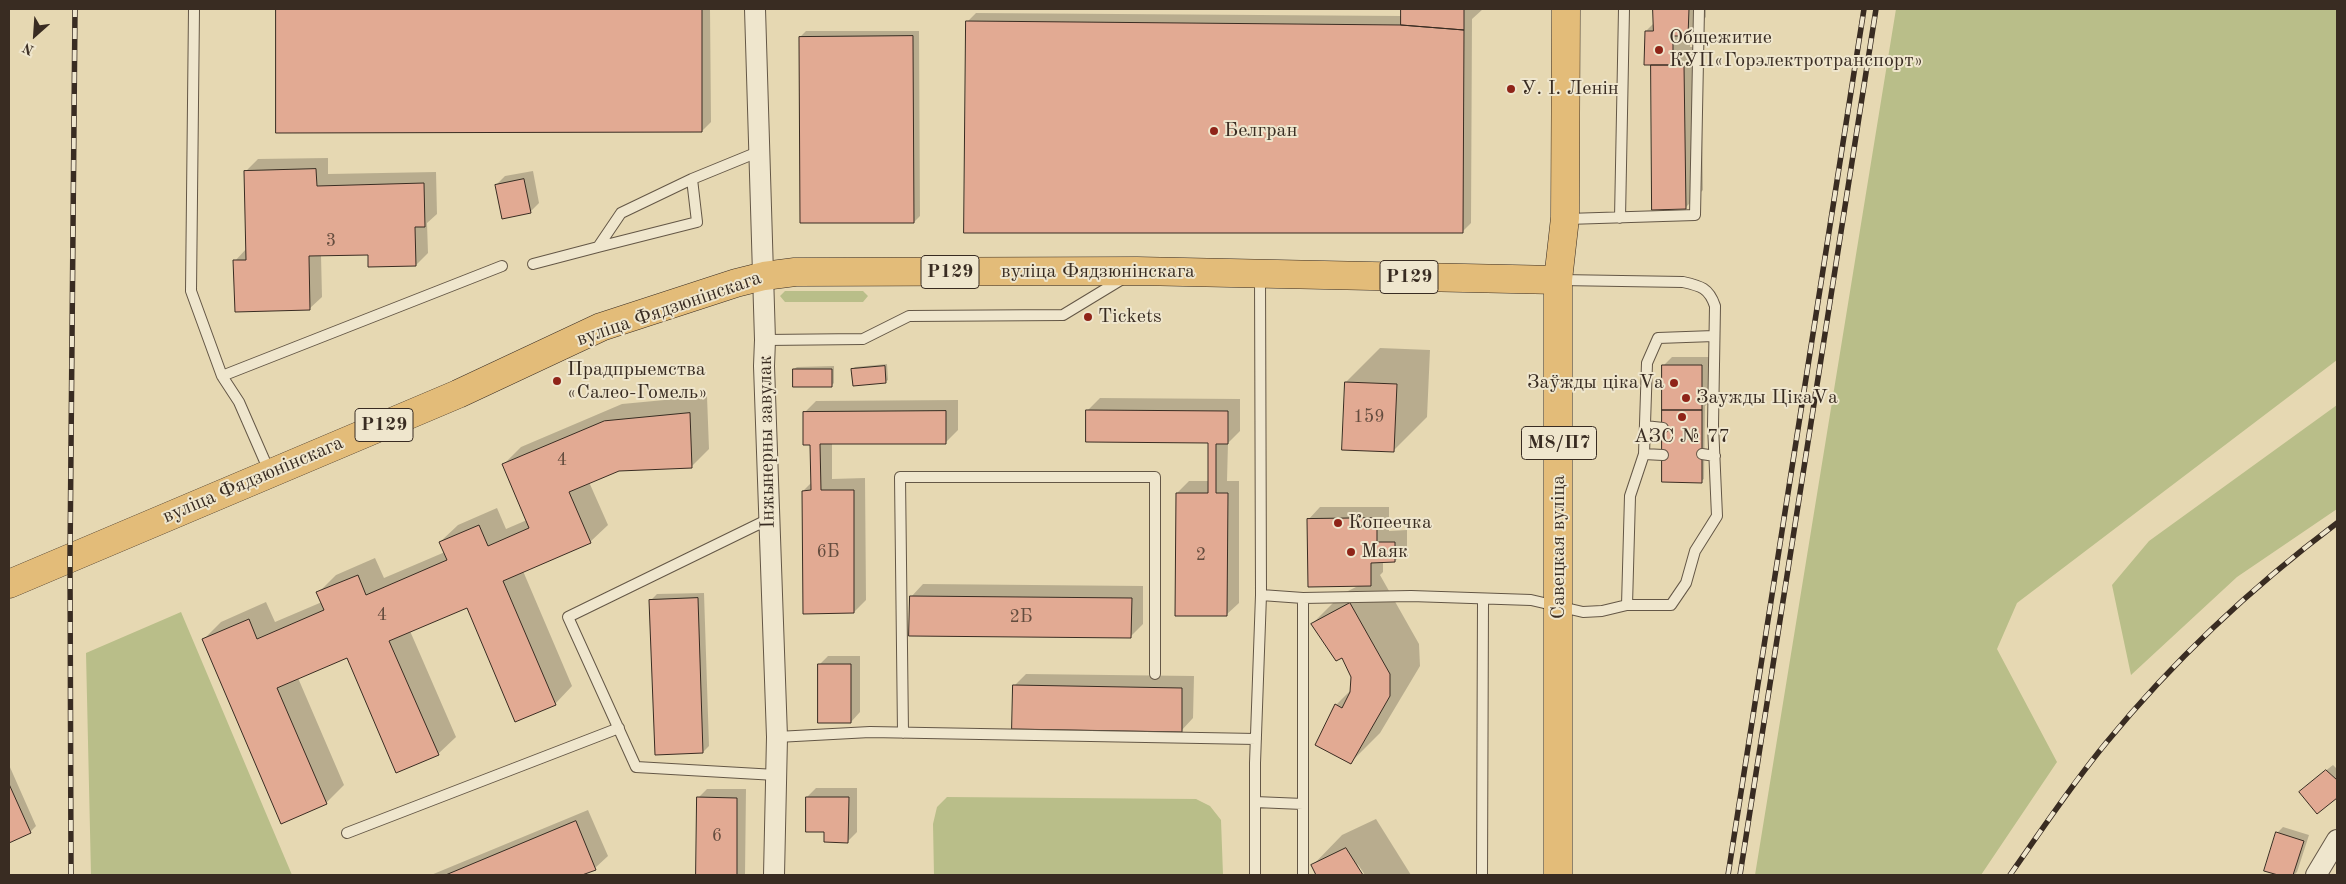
<!DOCTYPE html>
<meta charset="utf-8">
<style>
body{margin:0}
#map{position:relative;width:2346px;height:884px;overflow:hidden;background:#e6d8b2;font-family:"Old Standard TT",serif}
canvas{display:block}
.frame{position:absolute;inset:0;border:10px solid #392c22;pointer-events:none}
.north{position:absolute;left:10px;top:10px;width:50px;height:50px;-webkit-text-stroke:4px #efe6cd;paint-order:stroke;rotate:206deg;font-size:14px;font-weight:700;line-height:20px;text-align:center;color:#392c22}
.north::after{content:'';display:block;margin:auto;width:18px;height:22px;background:#392c22;clip-path:polygon(50% 0,100% 100%,50% 72%,0 100%)}
</style>
<div id="map">
<canvas width="2346" height="884"></canvas>
<div class="frame"></div>
<div class="north">N</div>
</div>
<script>
const c = document.querySelector('canvas').getContext('2d');
c.lineJoin = 'round';
function fill(path, color) { c.fillStyle = color; c.fill(path, 'evenodd'); }
function stroke(path, color, width, dash) { c.strokeStyle = color; c.lineWidth = width; c.lineCap = dash ? 'butt' : 'round'; c.setLineDash(dash || []); c.stroke(path); }
function label(font, color, halo, rows, align = 'center') {
  c.font = font + ' "Old Standard TT",serif'; c.lineWidth = 4; c.setLineDash([]); c.textBaseline = 'middle'; c.strokeStyle = halo; c.fillStyle = color; for (const [text, x, y, turn = 0] of rows) {
    c.save(); c.translate(x, y); c.rotate((+turn || 0) * Math.PI / 180); c.textAlign = isNaN(turn) ? turn : align; if (halo) c.strokeText(text, 0, 0); c.fillText(text, 0, 0); c.restore();
  }
}
const green = new Path2D(`
 M 1896,9 L 2337,9 L 2337,360 L 2017,603 L 1997,649 L 2057,762 L 1981,875 L 1755,875 Z
 M 785,291 L 863,291 L 868,296 L 863,302 L 785,302 L 780,296 Z
 M 2337,405 L 2337,509 L 2237,577 L 2131,675 L 2112,585 L 2149,541 Z
 M 181,612 L 292,875 L 91,875 L 86,653 Z
 M 947,797 L 1196,799 L 1210,806 L 1221,820 L 1223,875 L 934,875 L 933,824 L 937,807 Z`);
const shadow = new Path2D(`
 M 277,9 L 710,9 L 711,122 L 702,131 L 277,132 Z
 M 1402,9 L 1483,9 L 1472,19 L 1471,223 L 1462,232 L 967,22 L 976,13 L 1402,16 Z
 M 1654,9 L 1706,9 L 1706,17 L 1690,33 L 1690,47 L 1701,47 L 1703,190 L 1685,208 L 1646,31 L 1654,23 Z
 M 806,31 L 919,31 L 920,216 L 914,222 L 800,37 Z
 M 328,158 L 328,174 L 436,172 L 437,214 L 427,223 L 428,253 L 416,265 L 369,254 L 321,255 L 322,297 L 309,309 L 235,261 L 247,248 L 246,171 L 258,159 Z
 M 533,171 L 539,203 L 530,212 L 496,185 L 505,176 Z
 M 1380,348 L 1430,350 L 1427,417 L 1393,451 L 1346,382 Z
 M 1672,357 L 1711,357 L 1711,400 L 1705,406 L 1704,479 L 1701,481 L 1663,366 Z
 M 887,364 L 888,380 L 885,382 L 853,369 L 855,367 Z
 M 834,366 L 834,383 L 831,386 L 794,369 L 797,367 Z
 M 707,396 L 709,449 L 691,467 L 618,469 L 589,482 L 608,525 L 590,542 L 523,571 L 572,686 L 555,704 L 467,606 L 410,631 L 456,737 L 438,754 L 348,657 L 298,678 L 344,785 L 326,803 L 203,640 L 221,622 L 266,602 L 275,622 L 322,602 L 318,593 L 336,575 L 375,558 L 384,578 L 445,552 L 440,542 L 458,525 L 497,508 L 506,529 L 527,520 L 503,465 L 521,447 L 622,404 Z
 M 1100,398 L 1240,399 L 1240,431 L 1228,443 L 1227,481 L 1239,481 L 1239,603 L 1226,615 L 1177,493 L 1189,481 L 1209,481 L 1209,442 L 1088,410 Z
 M 958,400 L 958,430 L 946,442 L 832,443 L 832,479 L 865,478 L 866,600 L 854,612 L 803,491 L 812,482 L 812,444 L 804,413 L 816,401 Z
 M 1320,507 L 1389,507 L 1389,531 L 1407,530 L 1407,549 L 1395,561 L 1383,561 L 1383,572 L 1380,575 L 1419,644 L 1420,666 L 1380,733 L 1351,762 L 1336,705 L 1352,689 L 1353,677 L 1342,656 L 1312,624 L 1342,594 L 1360,585 L 1308,520 Z
 M 923,584 L 1143,586 L 1143,624 L 1131,636 L 911,597 Z
 M 704,593 L 709,746 L 703,752 L 651,600 L 657,594 Z
 M 828,656 L 860,656 L 860,712 L 851,722 L 819,665 Z
 M 1026,674 L 1194,676 L 1193,718 L 1181,731 L 1014,686 Z
 M 9,765 L 36,826 L 30,832 L 9,841 Z
 M 2333,765 L 2337,769 L 2337,796 L 2317,813 L 2306,786 Z
 M 816,788 L 857,788 L 857,832 L 848,841 L 825,831 L 807,797 Z
 M 707,789 L 746,789 L 745,875 L 697,875 L 698,798 Z
 M 588,810 L 608,856 L 595,868 L 579,875 L 431,875 Z
 M 1376,819 L 1411,875 L 1365,875 L 1357,863 L 1362,875 L 1318,875 L 1313,865 L 1342,835 Z
 M 2283,827 L 2309,835 L 2297,872 L 2294,875 L 2282,875 L 2265,870 L 2277,833 Z`);
const building = new Path2D(`
 M 276,9 L 702,9 L 702,132 L 276,133 Z
 M 1401,9 L 1464,9 L 1464,30 L 1401,25 Z
 M 1653,9 L 1689,9 L 1688,36 L 1673,36 L 1673,65 L 1644,65 L 1645,31 L 1653,31 Z
 M 966,21 L 1401,25 L 1464,30 L 1463,233 L 964,233 Z
 M 913,36 L 914,223 L 800,223 L 799,37 Z
 M 1651,65 L 1684,65 L 1686,209 L 1652,210 Z
 M 316,169 L 317,186 L 424,183 L 425,227 L 415,227 L 416,266 L 368,267 L 368,255 L 309,256 L 310,310 L 235,312 L 233,260 L 246,260 L 244,171 Z
 M 524,179 L 531,213 L 502,219 L 495,185 Z
 M 1662,365 L 1702,365 L 1702,410 L 1662,410 Z
 M 885,366 L 886,383 L 853,386 L 851,369 Z
 M 793,369 L 832,369 L 832,387 L 793,387 Z
 M 1345,382 L 1397,384 L 1394,452 L 1342,450 Z
 M 1086,410 L 1228,411 L 1228,444 L 1216,444 L 1216,493 L 1228,493 L 1227,616 L 1175,616 L 1176,493 L 1208,493 L 1208,443 L 1086,442 Z
 M 1662,410 L 1702,410 L 1702,483 L 1662,482 Z
 M 946,411 L 946,444 L 820,444 L 821,490 L 854,490 L 854,613 L 803,614 L 802,491 L 811,490 L 810,445 L 803,445 L 803,412 Z
 M 690,413 L 692,468 L 619,471 L 569,492 L 591,543 L 503,581 L 556,705 L 515,722 L 467,608 L 389,641 L 439,755 L 396,773 L 347,658 L 277,688 L 327,804 L 281,824 L 202,639 L 249,619 L 257,639 L 324,610 L 316,592 L 358,575 L 366,595 L 447,560 L 439,542 L 479,525 L 488,546 L 529,528 L 502,464 L 604,421 Z
 M 1377,518 L 1377,542 L 1395,542 L 1395,562 L 1371,563 L 1371,586 L 1308,587 L 1307,519 Z
 M 910,596 L 1132,598 L 1131,638 L 909,636 Z
 M 698,598 L 703,753 L 655,755 L 649,600 Z
 M 1350,603 L 1390,674 L 1390,696 L 1351,764 L 1315,745 L 1335,704 L 1342,708 L 1350,692 L 1351,677 L 1342,658 L 1336,661 L 1311,624 Z
 M 818,664 L 851,664 L 851,723 L 818,723 Z
 M 1013,685 L 1182,688 L 1182,732 L 1012,729 Z
 M 2326,770 L 2337,780 L 2337,798 L 2317,814 L 2299,792 Z
 M 9,784 L 31,833 L 9,843 Z
 M 697,797 L 737,798 L 737,875 L 696,875 Z
 M 806,797 L 849,797 L 848,843 L 824,842 L 824,832 L 806,832 Z
 M 576,821 L 596,870 L 582,875 L 446,875 Z
 M 2276,832 L 2304,841 L 2293,875 L 2278,875 L 2264,871 Z
 M 1346,848 L 1363,875 L 1316,875 L 1311,865 Z`);
const lane = new Path2D(`
 M 194,9 L 191,291 L 222,376
 M 1620,218 L 1624,9
 M 1567,219 L 1695,215 L 1699,9
 M 598,247 L 697,222 L 692,179
 M 533,264 L 598,247 L 621,213 L 692,179 L 758,152
 M 765,340 L 863,339 L 909,316 L 1063,315 L 1124,278
 M 1645,426 L 1663,428
 M 1644,454 L 1663,455
 M 1702,454 L 1715,456
 M 270,473 L 239,402 L 222,376 L 502,266
 M 769,519 L 568,617 L 636,767 L 776,775
 M 1261,595 L 1303,598 L 1411,596 L 1531,600 L 1583,612 L 1602,611 L 1627,605 L 1671,605 L 1686,583 L 1695,551 L 1717,516 L 1713,425 L 1715,306 C 1709,288 1701,286 1683,282 L 1560,280
 M 1627,605 L 1630,496 L 1644,454 L 1647,363 L 1658,338 L 1714,336
 M 903,733 L 900,477 L 1155,477 L 1155,674
 M 777,737 L 870,732 L 1256,739
 M 1255,802 L 1303,804
 M 347,833 L 619,728
 M 1255,875 L 1255,763 L 1261,595 L 1260,275
 M 1303,875 L 1303,598
 M 1482,875 L 1483,599`);
const street = new Path2D(`
 M 755,9 L 765,340 L 764,366 L 777,737 L 774,875
 M 2316,875 L 2337,840`);
const primary = new Path2D(`
 M 9,584 L 458,394 L 601,327 L 736,283 L 764,276 L 795,272 L 1137,271 L 1558,280
 M 1558,875 L 1558,280 L 1565,218 L 1566,9`);
const rail = new Path2D(`
 M 71,875 L 70,558 L 75,9
 M 1728,875 L 1864,9
 M 1740,875 L 1876,9
 M 2010,875 C 2041,831 2072,784 2106,743 C 2174,660 2252,587 2337,523`);
const markers = [
 [1659,50,5,"#8f2418"],
 [1511,89,5,"#8f2418"],
 [1214,131,5,"#8f2418"],
 [1088,317,5,"#8f2418"],
 [557,381,5,"#8f2418"],
 [1674,383,5,"#8f2418"],
 [1686,398,5,"#8f2418"],
 [1682,417,5,"#8f2418"],
 [1338,523,5,"#8f2418"],
 [1351,552,5,"#8f2418"]
];
const numberNames = [
 ["3",331,241],
 ["159",1369,417],
 ["4",562,460],
 ["6Б",828,552],
 ["2",1201,555],
 ["4",382,615],
 ["2Б",1021,617],
 ["6",717,836]
];
const shields = [
 [950,272,58],
 [1409,277,58],
 [384,425,58],
 [1559,443,75]
];
const shieldNames = [
 ["Р129",950,272],
 ["Р129",1409,277],
 ["Р129",384,425],
 ["М8/П7",1559,443]
];
const poiNames = [
 ["Общежитие",1669,38],
 ["КУП«Горэлектротранспорт»",1669,61],
 ["У. І. Ленін",1521,89],
 ["Белгран",1224,131],
 ["Tickets",1098,317],
 ["Прадпрыемства",567,370],
 ["«Салео-Гомель»",567,393],
 ["Заўжды цікаVа",1664,383,"right"],
 ["Заужды ЦікаVа",1696,398],
 ["АЗС № 77",1682,437,"center"],
 ["Копеечка",1348,523],
 ["Маяк",1361,552]
];
const streetNames = [
 ["вуліца Фядзюнінскага",1098,272],
 ["вуліца Фядзюнінскага",669,309,-19],
 ["Інжынерны завулак",767,442,-91],
 ["вуліца Фядзюнінскага",253,480,-23],
 ["Савецкая вуліца",1559,547,-90]
];
fill(green, '#b9be89');
fill(shadow, '#0003');
fill(building, '#e2aa93');
stroke(building, '#392c22', 1);
stroke(lane, '#645746', 12);
stroke(street, '#645746', 22);
stroke(primary, '#392c22', 29);
stroke(lane, '#efe6cd', 10);
stroke(street, '#efe6cd', 20);
stroke(primary, '#e3bc79', 28);
stroke(rail, '#392c22', 5.5);
stroke(rail, '#efe6cd', 4, [11]);
for (const [x, y, r, color] of markers) { const dot = new Path2D(); dot.arc(x, y, r, 0, 2 * Math.PI); c.fillStyle = color; c.fill(dot); stroke(dot, '#efe6cd', 2); }
label('18px', '#634c3e', null, numberNames);
for (const [x, y, w] of shields) { const box = new Path2D(); box.roundRect(x - w / 2, y - 16.5, w, 33, 4); c.fillStyle = '#efe6cd'; c.fill(box); stroke(box, '#392c22', 1); }
label('bold 19px', '#392c22', null, shieldNames);
label('20px', '#392c22', '#efe6cd', poiNames, 'left');
label('20px', '#392c22', '#efe6cd', streetNames);
</script>
